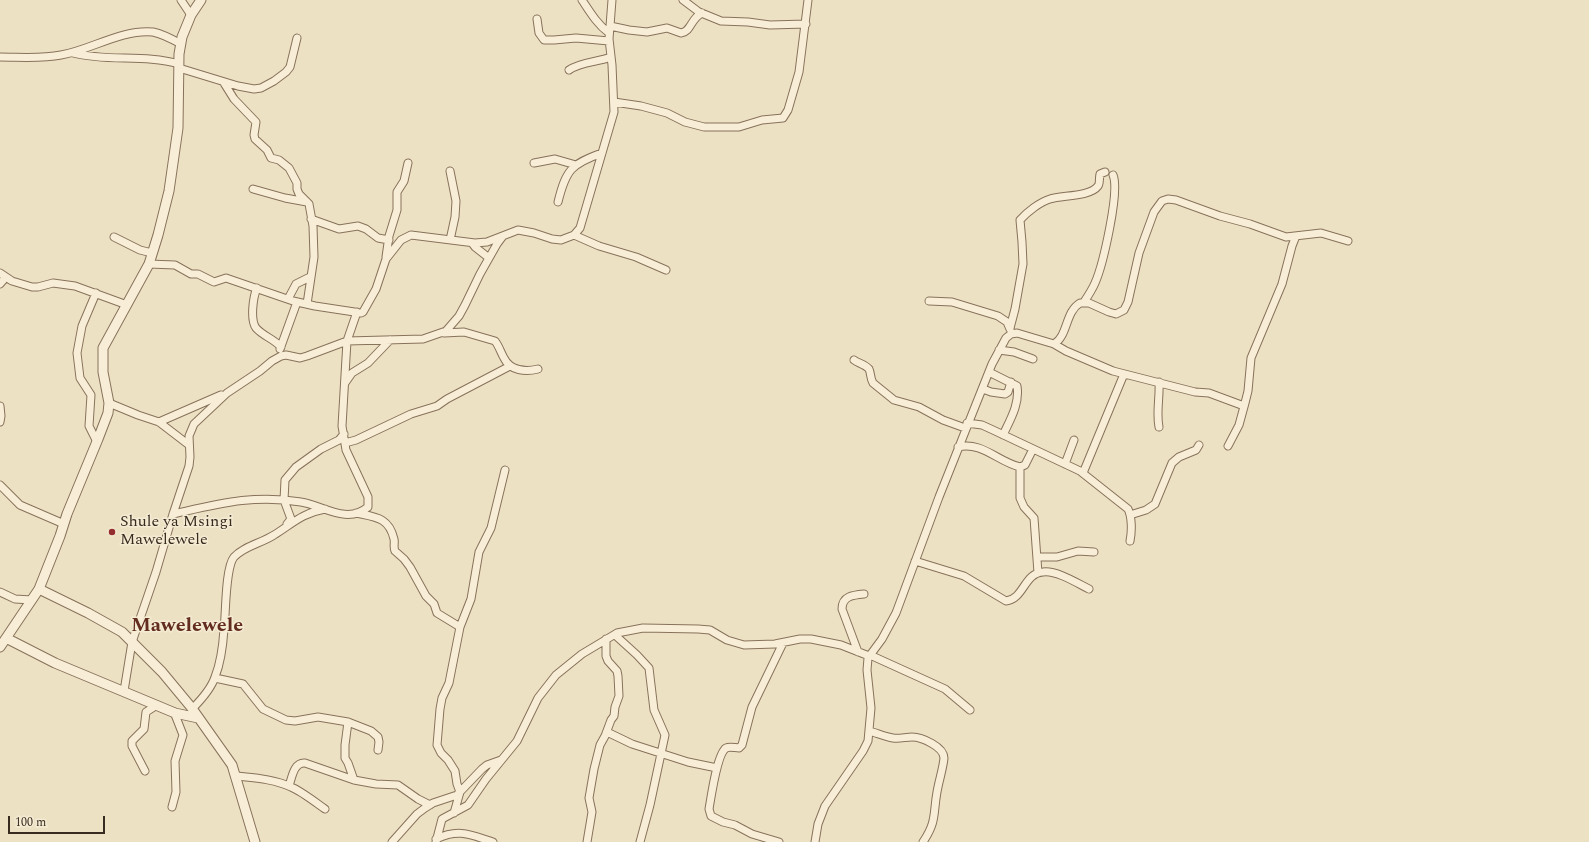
<!DOCTYPE html>
<style>
body{margin:0}
#map{position:relative;width:1589px;height:842px;overflow:hidden;background:#ede1c4;font-family:Spectral,serif}
canvas{display:block}
.scale{position:absolute;left:8px;top:816px;width:97px;height:18px;box-sizing:border-box;border:2px solid #372a1e;border-top:0;padding-left:5px;font-size:12px;line-height:14px;white-space:nowrap;color:#372a1e;-webkit-text-stroke:3px #f4ebd3;paint-order:stroke}
</style>
<div id="map">
<canvas width="1589" height="842"></canvas>
<div class="scale">100 m</div>
</div>
<script>
const c = document.querySelector('canvas').getContext('2d');
c.lineJoin = 'round';
function stroke(path, color, width, dash) { c.strokeStyle = color; c.lineWidth = width; c.lineCap = dash ? 'butt' : 'round'; c.setLineDash(dash || []); c.stroke(path); }
function label(font, color, halo, rows, align = 'center') {
  c.font = font + ' Spectral,serif'; c.lineWidth = 3; c.setLineDash([]); c.textBaseline = 'middle'; c.strokeStyle = halo; c.fillStyle = color; for (const [text, x, y, turn = 0] of rows) {
    c.save(); c.translate(x, y); c.rotate((+turn || 0) * Math.PI / 180); c.textAlign = isNaN(turn) ? turn : align; if (halo) c.strokeText(text, 0, 0); c.fillText(text, 0, 0); c.restore();
  }
}
const minor = new Path2D(`
 M 181,0 L 191,15
 M 582,0 C 590,12 597,24 609,33
 M 683,0 L 699,12 L 721,21 L 748,22 L 770,25 L 806,24
 M 537,19 L 539,33 L 544,40 L 554,40 L 576,38 L 609,41
 M 610,26 L 629,30 L 647,32 L 667,28 L 681,33 C 692,31 690,19 702,13
 M 73,53 C 108,62 144,54 179,64
 M 0,57 C 20,57 41,59 61,55 C 91,50 121,29 153,32 C 163,34 172,39 181,44
 M 179,68 L 238,86 L 254,89 L 261,88 L 274,81 L 286,72 L 290,67 L 297,38
 M 569,70 C 580,62 598,62 611,57
 M 224,83 L 234,99 L 256,122 L 254,135 L 255,139 L 267,150 L 271,158 L 279,160 L 289,168 L 297,183 L 297,189 L 299,194 L 309,204 L 313,226 L 314,257 L 307,304
 M 614,102 L 641,106 L 667,113 L 685,122 L 704,127 L 739,127 L 762,120 L 783,118 L 788,110 L 799,72 L 808,0
 M 534,163 L 555,159 L 576,165
 M 253,189 L 285,198 L 307,202
 M 558,202 C 566,170 571,164 602,153
 M 311,219 L 339,229 L 358,226 L 366,229 L 378,238 L 389,240
 M 574,235 L 599,246 L 636,257 L 666,270
 M 114,237 L 140,250 L 152,253
 M 450,240 L 455,217 L 456,201 L 450,171
 M 472,243 L 475,247 L 489,258
 M 386,257 L 389,236 L 397,210 L 397,192 L 404,181 L 408,163
 M 149,264 L 175,265 L 191,274 L 198,274 L 214,282 L 226,278 L 293,301 L 315,306 L 361,313 L 363,312 L 376,289 L 386,259 L 401,240 L 411,235 L 475,243 L 487,242 L 518,230 L 534,233 L 552,239 L 561,240 L 574,235 L 580,228 L 614,112 L 612,65 L 609,39 L 612,0
 M 0,273 L 12,281 L 32,287 L 38,287 L 53,283 L 75,286 L 127,305
 M 0,284 L 6,277
 M 257,288 C 253,297 250,320 256,328 C 263,336 274,339 281,347
 M 96,293 L 82,326 L 77,353 L 80,378 L 91,395 L 89,426 L 97,442
 M 288,299 L 296,284 L 310,277
 M 929,301 L 952,302 L 998,316 L 1007,322 L 1010,329
 M 1084,302 C 1088,296 1092,290 1095,283 C 1103,265 1120,191 1113,175
 M 1010,328 L 1015,309 L 1023,264 L 1022,242 L 1020,220 C 1027,212 1040,202 1050,199 C 1061,195 1090,197 1098,186 C 1100,184 1099,178 1100,174 L 1105,172
 M 444,333 L 464,332 L 495,341 C 499,346 501,353 504,358 C 510,371 526,372 538,369
 M 1054,344 L 1066,351 L 1113,371 L 1195,392 L 1209,393 L 1244,406
 M 280,349 L 297,302
 M 999,350 L 1014,352 L 1033,359
 M 854,360 C 858,363 866,365 869,369 C 871,373 870,378 873,383 L 894,400 L 919,407 L 943,420 L 965,428
 M 989,372 L 1017,386 C 1020,404 1010,420 1003,435
 M 1159,382 C 1160,398 1156,412 1159,427
 M 345,383 L 352,373 L 368,363 L 390,340
 M 983,389 L 991,392 L 1005,394 L 1008,392 L 1011,382
 M 109,403 L 138,415 L 159,422 L 189,445
 M 0,406 L 1,416 L 0,422
 M 159,422 L 221,395
 M 967,423 L 982,425 L 993,430 L 1080,471 L 1128,509 C 1132,517 1132,531 1130,541
 M 345,443 L 356,440 L 411,414 L 437,406 L 447,399 L 510,366
 M 1228,446 L 1239,425 L 1245,403 L 1248,391 L 1251,358 L 1282,284 L 1292,246 L 1296,236
 M 958,447 C 982,441 998,462 1020,467 L 1025,465 L 1033,449
 M 1065,464 L 1074,440
 M 1020,467 L 1020,498 L 1024,507 L 1034,518 L 1038,573
 M 1083,473 L 1124,374
 M 0,485 L 20,505 L 64,524
 M 356,513 C 375,517 389,517 394,539 C 395,543 393,547 395,551 L 404,559 L 410,567 L 426,596 L 434,604 L 437,613 L 460,627
 M 173,514 C 218,504 254,494 301,502 C 322,505 347,525 368,507 L 368,497 L 346,450 L 342,426 L 347,341 L 357,312
 M 1130,515 L 1146,510 L 1155,504 L 1172,463 L 1179,457 L 1196,450 L 1199,445
 M 287,524 L 291,519 L 284,500 L 285,480 L 296,467 L 321,449 L 339,440 L 344,434
 M 1038,557 L 1057,557 L 1078,551 L 1094,552
 M 915,561 L 964,576 L 1006,601 C 1024,599 1024,573 1043,572 C 1056,570 1077,583 1089,589
 M 0,592 L 15,599 L 32,600
 M 615,635 L 637,655 L 649,668 L 654,710 L 665,735 L 650,805 L 640,842
 M 858,652 L 842,609 C 842,596 853,595 864,594
 M 870,655 L 945,689 L 970,710
 M 215,678 L 243,684 L 263,709 L 286,720 L 295,721 L 318,717 L 348,722 L 371,731 L 378,737 L 379,742 L 378,750
 M 124,691 L 132,642 L 156,572 L 173,514 L 189,466 L 190,457 L 189,436 L 194,424 L 227,393 L 260,371 L 272,361 L 281,356 L 286,355 L 300,358 L 307,356 L 347,341 L 423,339 L 446,331 L 459,316 L 465,305 L 480,274 L 497,244 L 503,236
 M 192,709 C 201,700 211,689 215,677 C 221,662 223,645 224,629 C 226,614 225,568 234,557 C 244,546 262,543 274,535 C 292,524 302,513 325,509
 M 348,722 L 345,745 L 345,758 L 348,763 L 354,780
 M 869,731 C 877,733 885,737 893,738 C 899,739 906,737 912,737 C 922,737 944,747 944,758 C 943,769 939,780 937,792 C 933,814 937,821 923,842
 M 607,732 L 632,744 L 688,762 L 717,768
 M 145,771 L 132,746 L 132,741 L 144,729 L 146,712 L 157,705
 M 236,776 C 254,778 274,779 291,787 C 301,791 315,802 325,809
 M 289,786 C 292,777 294,762 305,763 L 354,780 L 376,784 L 398,785 L 418,799 L 430,805
 M 172,807 L 176,792 L 175,761 L 183,735 L 174,712
 M 454,813 L 460,792 L 457,784 L 455,771 L 448,760 L 441,753 L 437,745 L 440,709 L 442,698 L 449,683 L 460,627 L 471,599 L 479,552 L 491,528 L 505,470
 M 436,839 C 459,828 471,835 493,842
 M 392,842 L 417,814 L 425,808 L 433,803 L 457,795 L 482,769 L 487,765 L 501,760
 M 436,842 L 442,819 L 468,805 L 486,779 L 517,741 L 538,698 L 556,675 L 582,654 L 617,633 L 643,628 L 698,629 L 710,630 L 727,640 L 744,645 L 775,644 L 800,639 L 811,639 L 841,645 L 869,656
 M 587,842 L 592,812 L 589,798 L 594,769 L 600,745 L 605,736 L 611,720 L 614,716 L 615,707 L 619,696 L 618,676 L 617,671 L 608,661 L 606,656 L 606,639
 M 779,842 L 752,834 L 735,825 L 723,822 L 711,816 L 709,809 C 711,798 717,754 726,748 C 730,746 735,748 739,748 L 742,745 L 752,707 L 783,643
 M 815,842 L 818,824 L 825,806 L 863,751 L 868,741 L 871,708 L 867,670 L 868,658 L 882,639 L 896,613 L 939,497 L 992,364 L 1006,338 L 1011,334 L 1017,333 L 1054,344 C 1068,336 1065,312 1080,303 L 1089,303 L 1109,312 L 1116,314 L 1124,310 L 1128,302 L 1139,253 L 1154,212 L 1162,201 L 1168,199 L 1176,200 L 1220,216 L 1250,224 L 1286,237 L 1321,233 L 1348,241`);
const tertiary = new Path2D(`
 M 39,589 L 88,613 L 122,632 L 162,672 L 191,707 L 232,765 L 255,842
 M 6,638 L 55,663 L 175,713 L 198,718
 M 0,647 L 39,589 L 60,536 L 67,514 L 98,439 L 108,413 L 109,403 L 103,372 L 103,348 L 149,264 L 158,235 L 169,191 L 178,128 L 179,54 L 182,37 L 191,15 L 201,0`);
const markers = [
 [112,532,4,"#942c2d"]
];
const poiNames = [
 ["Shule ya Msingi",120,523],
 ["Mawelewele",120,541]
];
const districtNames = [
 ["Mawelewele",187,627]
];
stroke(minor, '#87725b', 9);
stroke(tertiary, '#87725b', 11);
stroke(minor, '#f8eed7', 7);
stroke(tertiary, '#f8eed7', 9);
for (const [x, y, r, color] of markers) { const dot = new Path2D(); dot.arc(x, y, r, 0, 2 * Math.PI); c.fillStyle = color; c.fill(dot); stroke(dot, '#f4ebd3', 1.5); }
label('16px', '#372a1e', '#f4ebd3', poiNames, 'left');
label('bold 20px', '#622d1f', '#f4ebd3', districtNames);
</script>
